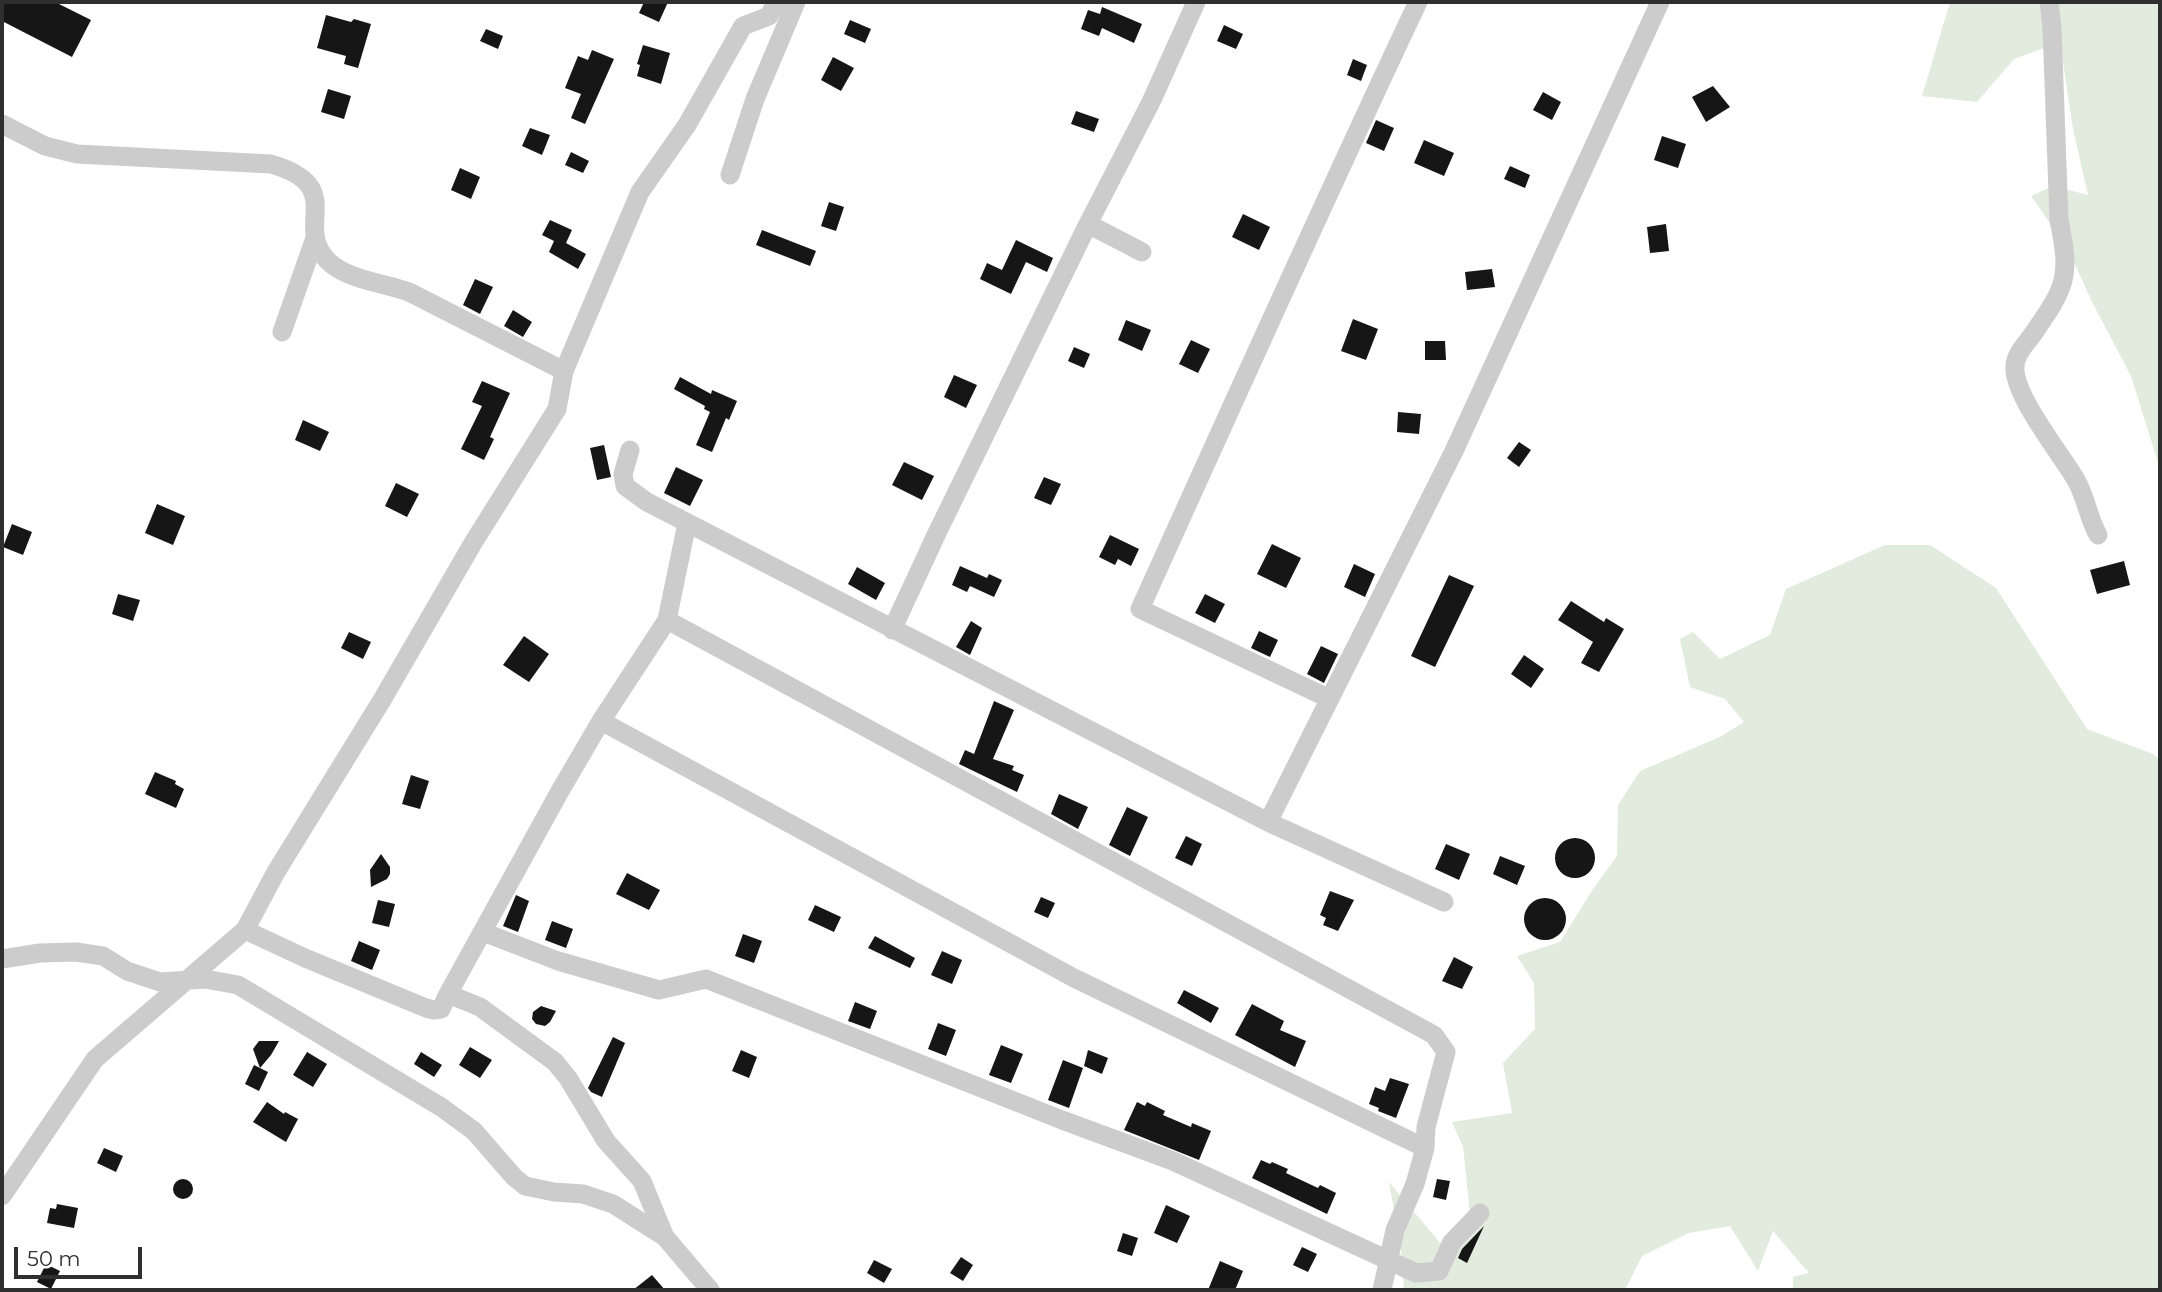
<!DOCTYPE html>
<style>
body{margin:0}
#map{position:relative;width:2162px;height:1292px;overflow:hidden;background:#fff;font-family:Montserrat,sans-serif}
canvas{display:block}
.frame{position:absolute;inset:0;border:4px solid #2f2f2f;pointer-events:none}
.scale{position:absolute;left:14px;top:1247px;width:128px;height:32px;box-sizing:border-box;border:4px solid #2f2f2f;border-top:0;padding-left:9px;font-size:21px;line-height:24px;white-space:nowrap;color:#2f2f2f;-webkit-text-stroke:5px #fff;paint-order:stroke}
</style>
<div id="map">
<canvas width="2162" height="1292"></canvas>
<div class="frame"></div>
<div class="scale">50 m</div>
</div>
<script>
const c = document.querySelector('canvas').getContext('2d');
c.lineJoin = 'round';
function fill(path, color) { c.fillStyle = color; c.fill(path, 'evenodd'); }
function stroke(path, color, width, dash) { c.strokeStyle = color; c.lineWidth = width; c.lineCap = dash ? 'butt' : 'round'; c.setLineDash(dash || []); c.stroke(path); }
const green = new Path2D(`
 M 1950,2 L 2160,2 L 2160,469 L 2131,376 L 2092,302 L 2068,249 L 2031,196 L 2053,186 L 2088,195 L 2073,129 L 2060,42 L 2014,59 L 1977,102 L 1922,96 Z
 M 1885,545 L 1930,545 L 1996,588 L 2087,729 L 2153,754 L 2160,760 L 2160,1288 L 2153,1290 L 1793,1290 L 1793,1277 L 1809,1273 L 1773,1231 L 1758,1271 L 1730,1226 L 1689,1233 L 1642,1256 L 1625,1290 L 1404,1290 L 1401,1250 L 1389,1182 L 1440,1243 L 1470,1213 L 1463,1147 L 1452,1122 L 1512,1113 L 1503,1063 L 1535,1029 L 1534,983 L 1517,956 L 1560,942 L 1593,889 L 1617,856 L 1618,805 L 1640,771 L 1720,737 L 1744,722 L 1725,699 L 1690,687 L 1680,639 L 1693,632 L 1720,659 L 1770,635 L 1786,589 Z`);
const building = new Path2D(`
 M 2,2 L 55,2 L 91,20 L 72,57 L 2,21 Z
 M 644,2 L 668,2 L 659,22 L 639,13 Z
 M 1102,7 L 1142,24 L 1134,43 L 1102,28 L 1099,36 L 1081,29 L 1088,10 L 1100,14 Z
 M 326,15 L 351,22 L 354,19 L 371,24 L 358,68 L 344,64 L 346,56 L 317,48 Z
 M 850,20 L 871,29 L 865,43 L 844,34 Z
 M 1224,25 L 1243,34 L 1236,49 L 1217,41 Z
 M 486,29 L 503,36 L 498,49 L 480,41 Z
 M 643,45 L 670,53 L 661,84 L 637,76 L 640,65 L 637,64 Z
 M 592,50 L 614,59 L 585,124 L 571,118 L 581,94 L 565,88 L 578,56 L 588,60 Z
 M 833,57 L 854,68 L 841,91 L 821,80 Z
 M 1353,59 L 1367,65 L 1361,81 L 1347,75 Z
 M 1713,86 L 1730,107 L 1706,122 L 1692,97 Z
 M 328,89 L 351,96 L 344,119 L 321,112 Z
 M 1543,92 L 1561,102 L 1552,120 L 1533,110 Z
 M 1076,111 L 1099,119 L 1094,132 L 1071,124 Z
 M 1376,120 L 1394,128 L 1384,151 L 1366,143 Z
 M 530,128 L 550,135 L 542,155 L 522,146 Z
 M 1662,136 L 1686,144 L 1678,168 L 1654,160 Z
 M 1424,140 L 1454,153 L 1444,176 L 1414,163 Z
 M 571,152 L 589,161 L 583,173 L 565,165 Z
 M 1510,166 L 1530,175 L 1525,188 L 1504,179 Z
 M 460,168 L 480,177 L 471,199 L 451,190 Z
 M 829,202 L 844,207 L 836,231 L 821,226 Z
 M 1243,214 L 1270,227 L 1259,250 L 1232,237 Z
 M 550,220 L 572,230 L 566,243 L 586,254 L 578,269 L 549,252 L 554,241 L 542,235 Z
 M 1666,224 L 1669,251 L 1650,253 L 1647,227 Z
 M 762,230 L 816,251 L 810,266 L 756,245 Z
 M 1016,240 L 1053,258 L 1047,272 L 1026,262 L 1011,294 L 980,279 L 987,263 L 1002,270 Z
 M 1492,269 L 1495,287 L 1467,290 L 1465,272 Z
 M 475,279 L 493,287 L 480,314 L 463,305 Z
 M 513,310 L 532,322 L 523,337 L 504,326 Z
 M 1353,319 L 1378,329 L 1366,360 L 1341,351 Z
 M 1126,320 L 1151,330 L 1142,351 L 1118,340 Z
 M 1191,340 L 1210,349 L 1198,373 L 1179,364 Z
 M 1425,341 L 1445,341 L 1446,360 L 1425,360 Z
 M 1074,347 L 1090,354 L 1084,368 L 1068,361 Z
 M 954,375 L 977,385 L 966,408 L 944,397 Z
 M 680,377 L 711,394 L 712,390 L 737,401 L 729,420 L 726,418 L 712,452 L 696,445 L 710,412 L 704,409 L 705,406 L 674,389 Z
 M 482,381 L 510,393 L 490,437 L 494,439 L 484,460 L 461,449 L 482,406 L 472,402 Z
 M 1398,412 L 1421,414 L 1419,434 L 1397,432 Z
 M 303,420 L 329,432 L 320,451 L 295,440 Z
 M 1519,442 L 1531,450 L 1519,467 L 1507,458 Z
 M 604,445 L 611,477 L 597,480 L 590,448 Z
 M 904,462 L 934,476 L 922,500 L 892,485 Z
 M 676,467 L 703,480 L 690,506 L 664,493 Z
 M 1044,477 L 1061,484 L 1051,505 L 1034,498 Z
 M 396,483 L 419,494 L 407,517 L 385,506 Z
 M 157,504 L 185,516 L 173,545 L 145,533 Z
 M 12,524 L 32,532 L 23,555 L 3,547 Z
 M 1110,535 L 1139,549 L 1131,566 L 1118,559 L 1115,565 L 1099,557 Z
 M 1272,544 L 1301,558 L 1286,588 L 1257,574 Z
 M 2124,561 L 2130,585 L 2097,594 L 2090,570 Z
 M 1354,564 L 1375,574 L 1365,597 L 1344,587 Z
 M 960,566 L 987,578 L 989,574 L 1002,580 L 994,597 L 970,586 L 967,592 L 952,585 Z
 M 857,567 L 885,583 L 876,600 L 848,584 Z
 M 1449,575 L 1474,586 L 1435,667 L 1411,656 Z
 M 118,594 L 140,600 L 133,621 L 112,614 Z
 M 1205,594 L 1225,604 L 1215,623 L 1195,613 Z
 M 1571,601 L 1604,622 L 1606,618 L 1624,629 L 1599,672 L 1581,663 L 1593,642 L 1558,620 Z
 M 971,621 L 982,628 L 970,655 L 956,647 Z
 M 1259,631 L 1278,640 L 1270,657 L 1251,648 Z
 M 349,632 L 371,642 L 363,659 L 341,648 Z
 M 524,636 L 549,654 L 529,682 L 503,665 Z
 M 1321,646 L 1338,654 L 1324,683 L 1307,674 Z
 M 1524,655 L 1544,669 L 1531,688 L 1511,674 Z
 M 994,701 L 1014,710 L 993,759 L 1014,766 L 1012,770 L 1024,775 L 1017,792 L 959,764 L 965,750 L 974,754 Z
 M 155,772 L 176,781 L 175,784 L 184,789 L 176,808 L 145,794 Z
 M 411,775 L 429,781 L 420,809 L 402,804 Z
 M 1059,794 L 1088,807 L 1078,829 L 1051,814 Z
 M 1127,807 L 1148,817 L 1130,856 L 1109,845 Z
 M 1186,836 L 1202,844 L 1192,866 L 1175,858 Z
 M1555 858a20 20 0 1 1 40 0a20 20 0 1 1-40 0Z
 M 1446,844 L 1470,854 L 1459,880 L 1435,869 Z
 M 381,854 L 390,867 L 390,874 L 387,879 L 371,887 L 370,870 Z
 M 1500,856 L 1525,866 L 1517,885 L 1493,874 Z
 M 627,873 L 660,890 L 649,910 L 616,894 Z
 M 1330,891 L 1354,900 L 1338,931 L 1323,925 L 1326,918 L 1320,915 Z
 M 516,895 L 529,901 L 518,932 L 503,926 Z
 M 1041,897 L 1055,903 L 1048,918 L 1034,912 Z
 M1524 919a21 21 0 1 1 42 0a21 21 0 1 1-42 0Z
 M 378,900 L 395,904 L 389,927 L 372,923 Z
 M 815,905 L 841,917 L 834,932 L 808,920 Z
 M 552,921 L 573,929 L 566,948 L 545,940 Z
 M 743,934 L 762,941 L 754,963 L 735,956 Z
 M 875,936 L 915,958 L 910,968 L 868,948 Z
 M 359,941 L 380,950 L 372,970 L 351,961 Z
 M 942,951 L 962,960 L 952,984 L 931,975 Z
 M 1454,957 L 1473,967 L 1462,989 L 1442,981 Z
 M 1184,990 L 1219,1008 L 1211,1023 L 1177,1003 Z
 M 855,1002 L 877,1011 L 870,1029 L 848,1021 Z
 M 1252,1004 L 1284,1021 L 1280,1030 L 1306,1041 L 1295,1067 L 1235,1035 Z
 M 541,1006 L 556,1011 L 550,1022 L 545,1026 L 536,1024 L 532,1019 L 533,1012 Z
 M 938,1023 L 956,1030 L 946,1056 L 928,1049 Z
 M 613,1037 L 625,1043 L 602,1097 L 591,1092 L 588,1088 Z
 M 259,1041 L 279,1041 L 271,1055 L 260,1068 L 253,1049 Z
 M 1001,1045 L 1023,1054 L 1011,1083 L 989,1075 Z
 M 470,1047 L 492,1060 L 480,1078 L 459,1065 Z
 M 741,1050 L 757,1057 L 749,1078 L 732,1071 Z
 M 1088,1050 L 1108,1058 L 1102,1074 L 1084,1066 Z
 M 307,1052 L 327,1064 L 313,1087 L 293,1075 Z
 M 421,1052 L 442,1065 L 434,1077 L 414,1064 Z
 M 1063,1060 L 1083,1068 L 1069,1108 L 1048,1100 Z
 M 254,1065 L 268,1072 L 259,1091 L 245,1084 Z
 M 1390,1078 L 1409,1084 L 1396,1118 L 1378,1111 L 1379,1108 L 1369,1104 L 1375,1087 L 1385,1091 Z
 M 267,1102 L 284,1114 L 285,1112 L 298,1119 L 286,1142 L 253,1122 Z
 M 1137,1102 L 1145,1106 L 1147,1102 L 1165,1111 L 1163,1115 L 1191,1127 L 1192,1123 L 1211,1131 L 1199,1160 L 1124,1130 Z
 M 104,1148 L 123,1156 L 116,1172 L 97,1163 Z
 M 1261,1160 L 1270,1164 L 1272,1162 L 1288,1169 L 1286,1173 L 1318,1188 L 1320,1185 L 1336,1193 L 1327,1214 L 1252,1178 Z
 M173 1189a10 10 0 1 1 20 0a10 10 0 1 1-20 0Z
 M 1437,1179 L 1450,1181 L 1446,1200 L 1433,1197 Z
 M 57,1204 L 78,1208 L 74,1228 L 47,1223 L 50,1208 L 56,1209 Z
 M 1166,1205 L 1190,1216 L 1177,1243 L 1154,1233 Z
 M 1484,1226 L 1467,1263 L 1458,1258 L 1462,1249 Z
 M 1123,1233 L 1138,1238 L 1132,1256 L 1117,1251 Z
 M 1302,1247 L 1317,1254 L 1308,1272 L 1293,1265 Z
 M 961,1257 L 973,1265 L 963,1281 L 950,1273 Z
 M 874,1260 L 892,1269 L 884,1283 L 867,1273 Z
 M 1220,1261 L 1243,1271 L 1235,1290 L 1208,1290 Z
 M 46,1264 L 60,1271 L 51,1289 L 37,1282 Z
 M 652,1275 L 665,1290 L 633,1290 Z`);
const minor = new Path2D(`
 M 2049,2 L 2052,28 L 2059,220 C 2071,278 2066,286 2033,334 C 2026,344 2015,354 2015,367 C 2013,395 2061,454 2076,480 C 2086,497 2088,517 2098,535
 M 2,124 L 45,146 L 77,154 L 271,164 C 349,187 292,225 328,261 C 347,280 384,283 409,292 L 564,371
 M 730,175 L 755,99 L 796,2
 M 1088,224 L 1151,102 L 1196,2
 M 282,332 L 315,238
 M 630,450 L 623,474 L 625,486 L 647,502 L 1268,822 L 1444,902
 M 667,620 L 1434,1035 L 1446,1052 L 1426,1127 L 1425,1148 L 1415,1184 L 1395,1230 L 1382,1290
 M 892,630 L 937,533 L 1088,224 L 1142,252
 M 1330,699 L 1140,609 C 1232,406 1323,203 1418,2
 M 601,721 L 1074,978 L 1425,1148
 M 1268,822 L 1454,451 L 1660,2
 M 245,930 L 305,958 L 426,1008 L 434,1010 L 441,1009 L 448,994 L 480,1007 L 555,1062 L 568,1078 L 606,1141 L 642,1181 L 665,1237 L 710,1290
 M 483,932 L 558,961 L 659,990 L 706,979 L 1062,1120 L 1173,1161 L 1416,1273 L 1439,1271 L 1452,1242 L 1480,1213
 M 2,959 L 40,953 L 76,952 L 103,956 L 127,971 L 160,982 L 205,979 L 238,985 L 441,1107 L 474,1131 L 514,1177 L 525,1186 L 554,1192 L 583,1194 L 613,1204 L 665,1237
 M 448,994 L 560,791 L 601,721 L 667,620 L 687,523
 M 2,1196 L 95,1059 L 245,930 L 276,872 L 382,700 L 473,543 L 557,409 L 564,371 L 640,192 L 687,125 L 743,26 L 769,16 L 776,2`);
fill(green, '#e1ebde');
fill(building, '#161616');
stroke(minor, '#ccc', 19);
</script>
